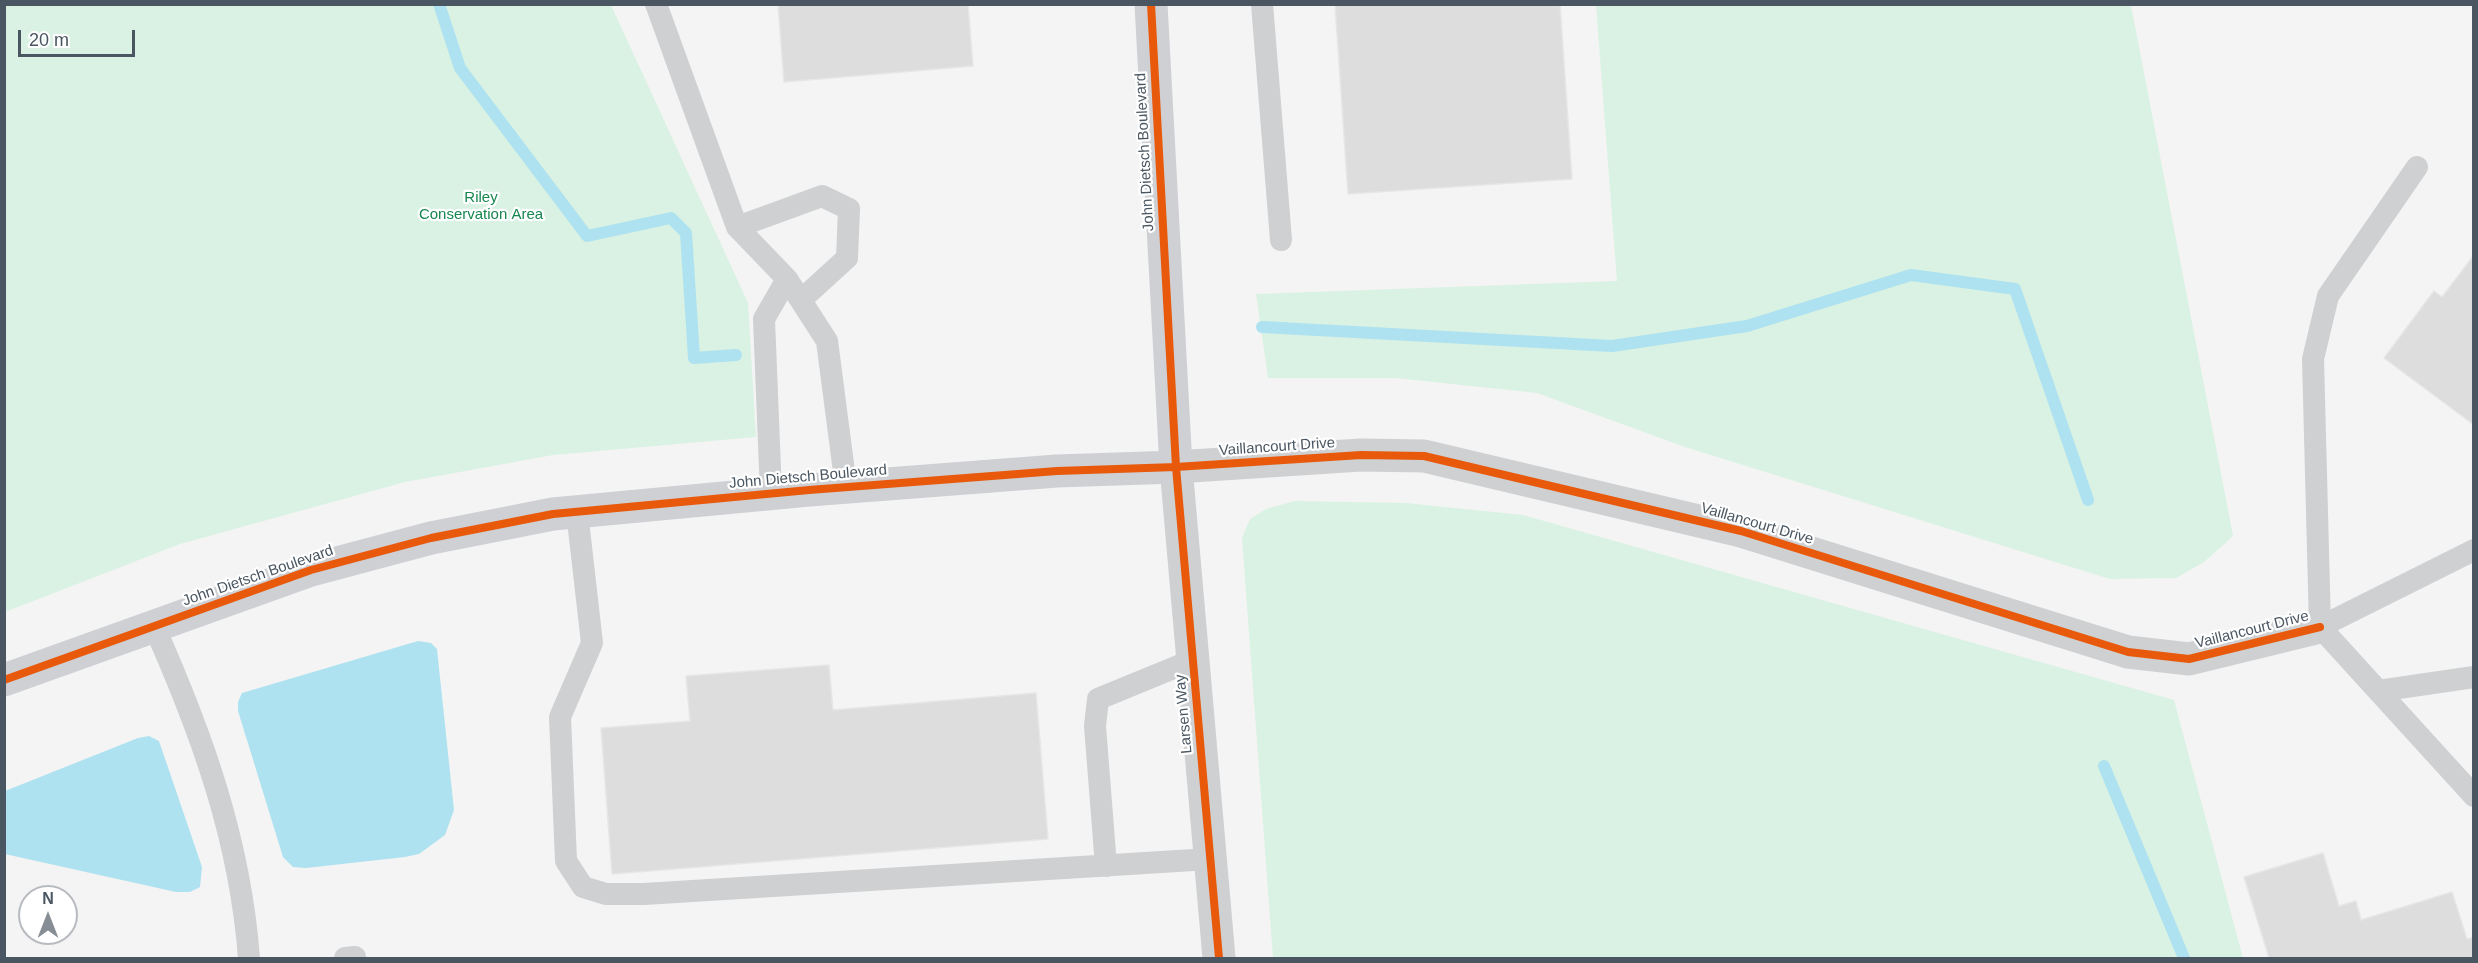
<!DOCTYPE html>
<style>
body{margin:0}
#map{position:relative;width:2478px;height:963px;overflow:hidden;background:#f4f4f4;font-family:Helvetica,sans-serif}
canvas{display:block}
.frame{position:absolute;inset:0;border:6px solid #4a5661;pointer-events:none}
.north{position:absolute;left:18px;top:885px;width:60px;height:60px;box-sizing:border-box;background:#fff;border:2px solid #b7bbc0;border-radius:50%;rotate:0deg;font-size:16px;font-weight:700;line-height:24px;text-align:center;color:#4a5661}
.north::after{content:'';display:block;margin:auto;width:21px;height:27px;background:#868d94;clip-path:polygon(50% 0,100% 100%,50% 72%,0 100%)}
.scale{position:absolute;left:18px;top:30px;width:117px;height:27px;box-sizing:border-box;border:3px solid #4a5661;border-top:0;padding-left:8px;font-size:18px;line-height:21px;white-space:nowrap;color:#4a5661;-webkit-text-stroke:4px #fff;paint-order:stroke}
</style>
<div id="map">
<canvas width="2478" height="963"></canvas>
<div class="frame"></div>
<div class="north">N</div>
<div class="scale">20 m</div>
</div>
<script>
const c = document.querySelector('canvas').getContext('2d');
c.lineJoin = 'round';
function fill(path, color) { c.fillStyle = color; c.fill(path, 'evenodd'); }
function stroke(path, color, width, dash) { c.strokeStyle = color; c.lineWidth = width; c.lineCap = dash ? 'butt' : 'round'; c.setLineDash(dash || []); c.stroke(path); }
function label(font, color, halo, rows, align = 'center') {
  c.font = font + ' Helvetica,sans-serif'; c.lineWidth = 4.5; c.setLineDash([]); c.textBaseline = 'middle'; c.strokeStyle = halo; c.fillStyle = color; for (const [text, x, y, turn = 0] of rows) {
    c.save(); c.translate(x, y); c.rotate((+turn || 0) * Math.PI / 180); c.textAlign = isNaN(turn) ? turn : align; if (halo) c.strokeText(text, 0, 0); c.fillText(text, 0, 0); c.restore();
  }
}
const green = new Path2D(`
 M 5,4 L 611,5 L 748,303 L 756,437 L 553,455 L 405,482 L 180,544 L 5,612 Z
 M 1596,5 L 2131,5 L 2233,536 L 2204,562 L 2176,578 L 2110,579 L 1685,447 L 1537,393 L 1396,378 L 1268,378 L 1256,294 L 1617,281 Z
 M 1295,501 L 1406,503 L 1523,515 L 2174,700 L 2243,958 L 1273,958 L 1242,538 L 1250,519 L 1266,509 Z`);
const water = new Path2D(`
 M 418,641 L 431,643 L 437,649 L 454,810 L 445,835 L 419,854 L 405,857 L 306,868 L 293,867 L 283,857 L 238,711 L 238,702 L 242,693 Z
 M 149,736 L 159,741 L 202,867 L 200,887 L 190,892 L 176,892 L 5,854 L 5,791 L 138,738 Z`);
const stream = new Path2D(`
 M 439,4 L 460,68 L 587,236 L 671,218 L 686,233 L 694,358 L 736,355
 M 1262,327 L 1612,346 L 1747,326 L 1911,275 L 2015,289 L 2088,500
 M 2104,766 L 2184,958`);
const building = new Path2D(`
 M 778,4 L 968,4 L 973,66 L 784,82 Z
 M 1335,4 L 1560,4 L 1572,179 L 1348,194 Z
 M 2474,255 L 2474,425 L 2384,358 L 2434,291 L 2442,297 Z
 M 829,665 L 833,710 L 1036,693 L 1048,839 L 612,874 L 601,728 L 690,721 L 686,676 Z
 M 2323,853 L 2339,906 L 2356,901 L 2361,920 L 2452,892 L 2467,939 L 2474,937 L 2474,958 L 2269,958 L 2244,877 Z`);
const lane = new Path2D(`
 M 656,4 L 737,227 L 787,279 L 827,341 L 846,487
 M 1262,4 L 1281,240
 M 2417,167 L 2328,296 L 2313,359 L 2320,627 L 2474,796
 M 737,227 L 822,196 L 849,209 L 847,258 L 801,300
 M 771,494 L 764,319 L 787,279
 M 577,512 L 592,643 L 560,717 L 566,861 L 583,887 L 606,894 L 644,894 L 1210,859
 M 154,626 C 202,734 240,839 249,958
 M 2320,627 L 2474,550
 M 2378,691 L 2474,677
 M 1106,866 L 1095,726 L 1098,699 L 1193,660
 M 345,958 L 355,957`);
const street = new Path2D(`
 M 1219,958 L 1176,467 L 1361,455 L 1424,456 L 1741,531 L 2128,652 L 2189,659 L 2320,627`);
const secondary = new Path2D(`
 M 4,680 L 311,570 L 431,538 L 553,514 L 809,490 L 1057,471 L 1176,467 L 1151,4`);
const cycleway = new Path2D(`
 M 4,680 L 311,570 L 431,538 L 553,514 L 809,490 L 1057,471 L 1176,467 L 1151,4
 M 1219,958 L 1176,467 L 1361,455 L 1424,456 L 1741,531 L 2128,652 L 2189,659 L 2320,627`);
const streetNames = [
 ["John Dietsch Boulevard",1145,152,-93],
 ["Vaillancourt Drive",1277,447,-4],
 ["John Dietsch Boulevard",808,477,-5],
 ["Vaillancourt Drive",1757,524,16],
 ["John Dietsch Boulevard",258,576,-19],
 ["Vaillancourt Drive",2252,630,-14],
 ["Larsen Way",1184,714,-95]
];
const parkNames = [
 ["Riley",481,198],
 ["Conservation Area",481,215]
];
fill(green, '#d9f2e3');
fill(water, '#aee2f0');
stroke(stream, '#aee2f0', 12);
fill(building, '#ddddde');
stroke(building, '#e5e6e7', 1.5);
stroke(lane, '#ced0d2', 22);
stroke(street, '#ced0d2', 33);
stroke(secondary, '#ced0d4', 33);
stroke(cycleway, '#e8590c', 8);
label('15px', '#4a5661', '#fff', streetNames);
label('15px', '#17864f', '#fff', parkNames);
</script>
